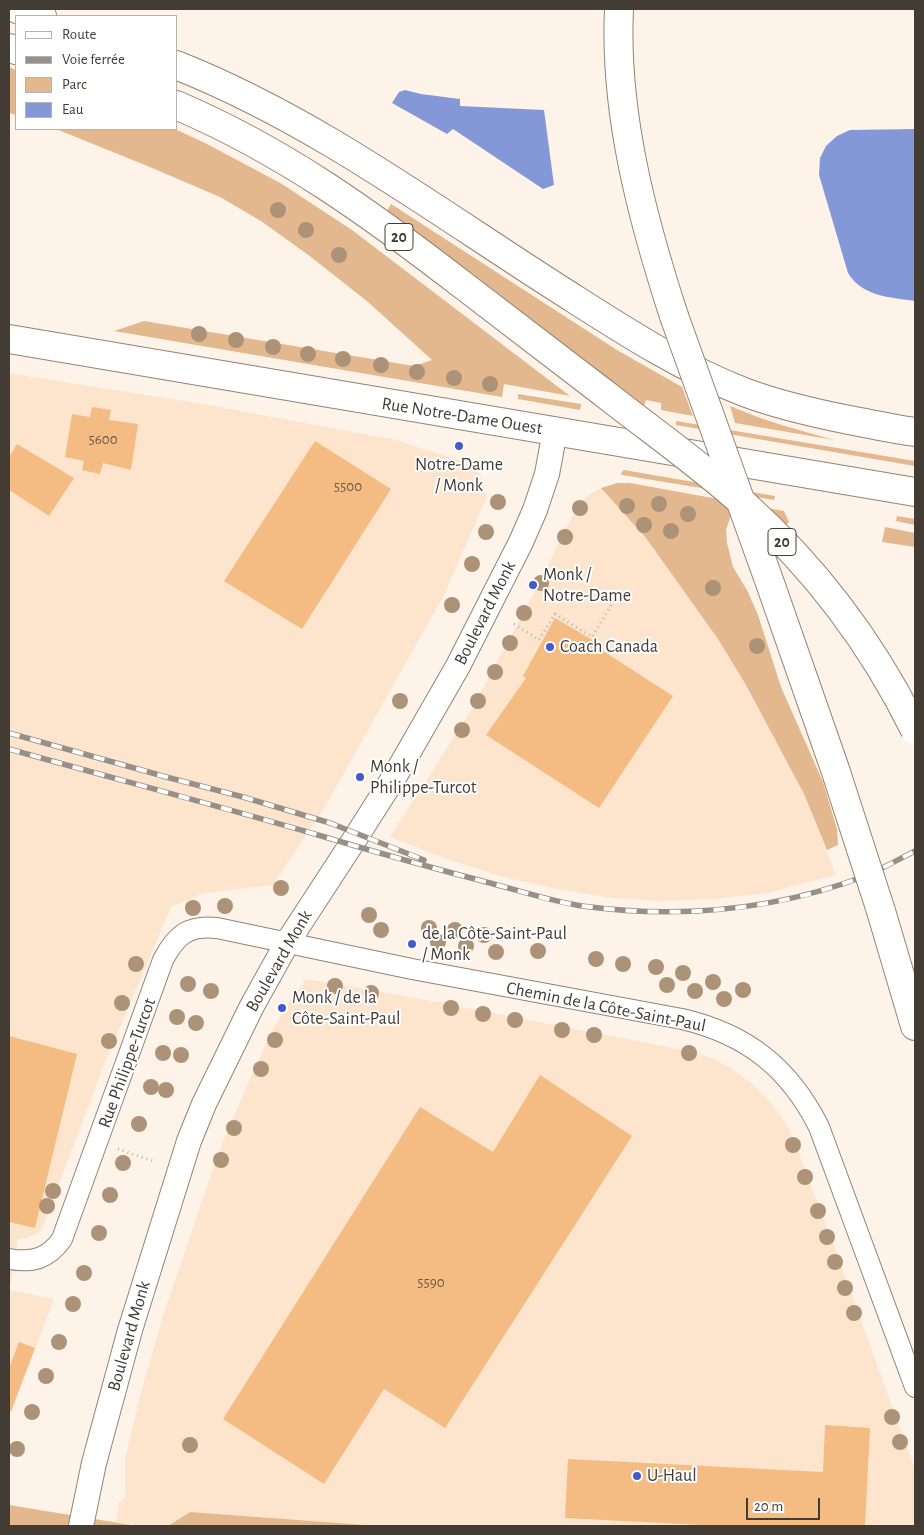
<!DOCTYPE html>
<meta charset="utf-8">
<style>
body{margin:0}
#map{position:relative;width:924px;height:1535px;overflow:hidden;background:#fef3e8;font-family:"Alegreya Sans",sans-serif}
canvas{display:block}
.frame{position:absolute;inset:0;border:10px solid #433c35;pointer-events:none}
.legend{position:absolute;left:15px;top:15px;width:162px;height:115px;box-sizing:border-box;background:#fff;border:1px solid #b4b1ae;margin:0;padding:6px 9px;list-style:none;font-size:15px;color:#433c35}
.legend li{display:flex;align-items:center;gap:10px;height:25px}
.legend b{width:25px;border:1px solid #b4b1ae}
.scale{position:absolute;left:746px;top:1498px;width:74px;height:22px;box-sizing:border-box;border:2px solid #433c35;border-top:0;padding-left:6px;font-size:15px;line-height:18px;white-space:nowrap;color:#433c35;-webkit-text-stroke:4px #fff;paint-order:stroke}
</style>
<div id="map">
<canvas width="924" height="1535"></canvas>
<div class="frame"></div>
<ul class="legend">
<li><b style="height:6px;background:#fff"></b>Route</li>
<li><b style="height:6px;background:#989087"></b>Voie ferrée</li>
<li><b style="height:14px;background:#e3b88e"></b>Parc</li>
<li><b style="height:14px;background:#8498d8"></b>Eau</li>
</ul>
<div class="scale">20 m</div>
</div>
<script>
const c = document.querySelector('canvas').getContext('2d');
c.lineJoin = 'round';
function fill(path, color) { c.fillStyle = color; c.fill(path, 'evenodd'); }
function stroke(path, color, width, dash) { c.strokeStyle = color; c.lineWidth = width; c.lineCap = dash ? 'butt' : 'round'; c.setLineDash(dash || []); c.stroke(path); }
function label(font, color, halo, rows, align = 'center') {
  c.font = font + ' "Alegreya Sans",sans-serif'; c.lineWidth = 4; c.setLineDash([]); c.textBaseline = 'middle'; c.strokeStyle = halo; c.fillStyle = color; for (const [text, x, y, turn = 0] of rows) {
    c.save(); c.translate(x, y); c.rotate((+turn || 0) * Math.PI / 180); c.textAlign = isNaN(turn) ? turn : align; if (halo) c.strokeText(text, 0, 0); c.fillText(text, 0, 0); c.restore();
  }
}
const built = new Path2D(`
 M 9,373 L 209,405 L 396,440 L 477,466 L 487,497 L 443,597 L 327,803 L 273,885 L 205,893 L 171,907 L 104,1065 L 42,1229 L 36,1234 L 26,1238 L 18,1239 L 10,1290 L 54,1299 L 9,1419 Z
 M 601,488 L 646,538 L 718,639 L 746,685 L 804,794 L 836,875 L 767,893 L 715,899 L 661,901 L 611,898 L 557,889 L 500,876 L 444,858 L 390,837 L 472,709 L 542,578 L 563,533 L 579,506 L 588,495 Z
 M 306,979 L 395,994 L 694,1052 L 714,1059 L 734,1070 L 752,1084 L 772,1104 L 787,1125 L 798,1151 L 833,1243 L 915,1469 L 915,1526 L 379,1526 L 190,1512 L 168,1526 L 137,1526 L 116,1522 L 119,1503 L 125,1498 L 125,1459 L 140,1396 L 163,1316 L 209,1180 L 224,1139 L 249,1081 L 272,1031 L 289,1002 Z`);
const green = new Path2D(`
 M 9,67 L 16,70 L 16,115 L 9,113 Z
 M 56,129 L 175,129 L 207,144 L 282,184 L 352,230 L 570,396 L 504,384 L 502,397 L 114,331 L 144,321 L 414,366 L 432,360 L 368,302 L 311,257 L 261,221 L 220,197 L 145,165 Z
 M 391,204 L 617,350 L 682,387 L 693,416 L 661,410 L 661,403 L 646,400 L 643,409 L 386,213 Z
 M 518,394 L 581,404 L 580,410 L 518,399 Z
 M 730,406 C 764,421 799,430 834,440 L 735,423 Z
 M 676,421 L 915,461 L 915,466 L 676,425 Z
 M 624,470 L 775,496 L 774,500 L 622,475 L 621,473 Z
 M 617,483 L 630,483 L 784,511 L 789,522 L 786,525 L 731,515 L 726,530 L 727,543 L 733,567 L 748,592 L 758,615 L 781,687 L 823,782 L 837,829 L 838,845 L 827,850 L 804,794 L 746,685 L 718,639 L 646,538 L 601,488 Z
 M 897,516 L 915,519 L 915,525 L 896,521 Z
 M 885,527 L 915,533 L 915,547 L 882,542 Z
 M 9,1505 L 137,1526 L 9,1526 Z
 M 190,1512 L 379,1526 L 168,1526 Z`);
const water = new Path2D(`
 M 405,90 L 421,94 L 460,99 L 460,106 L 544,110 L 554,185 L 543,189 L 453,129 L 447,134 L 392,103 L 399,92 Z
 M 915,129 L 915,301 C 889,297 863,297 848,273 L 819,175 L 820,158 L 826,146 L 837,136 L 850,130 Z`);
const building = new Path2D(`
 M 92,407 L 111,410 L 109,420 L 138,424 L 131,470 L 103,463 L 100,474 L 82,470 L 84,461 L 65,457 L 72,414 L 90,417 Z
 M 315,441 L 391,489 L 302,629 L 224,581 Z
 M 17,444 L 74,478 L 49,516 L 9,490 L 9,457 Z
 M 555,618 L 594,641 L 592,644 L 673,696 L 599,808 L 486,735 L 526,678 L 523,676 Z
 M 9,1036 L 77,1054 L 35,1228 L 9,1222 Z
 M 540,1075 L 632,1136 L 445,1428 L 384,1389 L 324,1484 L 223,1419 L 420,1107 L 493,1152 Z
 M 19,1342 L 35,1348 L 11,1411 L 9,1410 L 9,1368 Z
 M 825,1425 L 870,1428 L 865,1526 L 719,1526 L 565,1518 L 568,1459 L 823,1472 Z`);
const path = new Path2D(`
 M 514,624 L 539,640 L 555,614 L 592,637 L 616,597
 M 118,1149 L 153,1161`);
const minor = new Path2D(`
 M 9,1259 C 32,1263 48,1259 62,1239 L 163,960 C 176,935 188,925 217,928 L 412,969 L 682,1019 C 746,1034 789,1067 819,1127 L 915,1387`);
const tertiary = new Path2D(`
 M 81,1526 L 94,1463 L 130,1330 L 189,1141 L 204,1104 L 252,1006 L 287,943 L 358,834 L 396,774 L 458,666 L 521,542 L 535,510 L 547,474 L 555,431`);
const secondary = new Path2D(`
 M 9,339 L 915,492`);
const motorway = new Path2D(`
 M 17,9 L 42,16
 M 619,9 C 614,112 642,218 674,316
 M 9,48 L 16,50
 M 176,65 C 315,120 436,211 562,291 C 620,328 679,367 744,392 C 778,405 814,413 849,420 C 871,424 893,429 915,432
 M 176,105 C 284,151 372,215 464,286 C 511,322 558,358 605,394
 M 881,911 L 915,1026`);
const rail = new Path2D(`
 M 9,733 L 170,778 L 243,797 L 330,823 L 424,860
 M 9,749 C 112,778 215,805 318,835 C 375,852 432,868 490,883 C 521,891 550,901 582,906 C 679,919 773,911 865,876 C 882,869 899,859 915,851`);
const motorwayBridge = new Path2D(`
 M 674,316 L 770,583 L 835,769 L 881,911
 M 605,394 C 652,431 701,465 745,505 C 815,568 873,645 915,730`);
const trees = [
 [278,210],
 [306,230],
 [339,255],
 [199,334],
 [236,340],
 [273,347],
 [308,354],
 [343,359],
 [381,365],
 [417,372],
 [454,378],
 [490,384],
 [498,502],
 [659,504],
 [627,506],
 [580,508],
 [688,514],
 [644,525],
 [671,531],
 [486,532],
 [565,537],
 [472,564],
 [541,583],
 [713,588],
 [452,605],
 [524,613],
 [510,643],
 [757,646],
 [495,672],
 [400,701],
 [478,701],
 [462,730],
 [281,888],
 [225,906],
 [193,908],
 [369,915],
 [429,928],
 [381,930],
 [455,930],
 [484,935],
 [438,942],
 [466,946],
 [538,951],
 [496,952],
 [596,959],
 [136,964],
 [623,964],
 [656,967],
 [683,973],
 [713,982],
 [188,984],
 [667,985],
 [335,986],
 [743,990],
 [211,991],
 [695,991],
 [371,993],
 [724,999],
 [122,1003],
 [451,1008],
 [483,1014],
 [177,1017],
 [515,1020],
 [196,1023],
 [562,1030],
 [594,1035],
 [275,1040],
 [109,1041],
 [163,1053],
 [689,1053],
 [181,1055],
 [261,1069],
 [151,1087],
 [166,1090],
 [139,1124],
 [234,1128],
 [793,1145],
 [221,1160],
 [123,1163],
 [805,1177],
 [53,1191],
 [110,1195],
 [47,1206],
 [818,1211],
 [99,1233],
 [827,1237],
 [835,1262],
 [84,1273],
 [845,1288],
 [73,1304],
 [854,1313],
 [59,1342],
 [46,1376],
 [32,1412],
 [892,1417],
 [900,1442],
 [190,1445],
 [17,1449]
];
const markers = [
 [459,446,5,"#4359cd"],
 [533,585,5,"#4359cd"],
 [550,647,5,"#4359cd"],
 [360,777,5,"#4359cd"],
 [412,944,5,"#4359cd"],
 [282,1008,5,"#4359cd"],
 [637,1476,5,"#4359cd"]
];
const numberNames = [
 ["5600",103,439],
 ["5500",348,486],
 ["5590",431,1282]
];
const shields = [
 [399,237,28],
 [782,542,28]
];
const shieldNames = [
 ["20",399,237],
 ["20",782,542]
];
const streetNames = [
 ["Rue Notre-Dame Ouest",462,416,9],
 ["Boulevard Monk",485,613,-63],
 ["Boulevard Monk",279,961,-60],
 ["Chemin de la Côte-Saint-Paul",606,1007,11],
 ["Rue Philippe-Turcot",127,1063,-70],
 ["Boulevard Monk",129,1336,-74]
];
const poiNames = [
 ["Notre-Dame",459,465,"center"],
 ["/ Monk",459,486,"center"],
 ["Monk /",543,575],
 ["Notre-Dame",543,596],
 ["Coach Canada",560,647],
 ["Monk /",370,767],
 ["Philippe-Turcot",370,788],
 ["de la Côte-Saint-Paul",422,934],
 ["/ Monk",422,955],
 ["Monk / de la",292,998],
 ["Côte-Saint-Paul",292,1019],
 ["U-Haul",647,1476]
];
fill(built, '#fde5cd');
fill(green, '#e3b88e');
fill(water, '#8498d8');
fill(building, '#f4bc83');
stroke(minor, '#938373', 22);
stroke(tertiary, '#938373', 26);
stroke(secondary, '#938373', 30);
stroke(motorway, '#938373', 30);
stroke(path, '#beb5ab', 3, [1, 4]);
stroke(minor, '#fff', 20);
stroke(tertiary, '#fff', 24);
stroke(secondary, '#fff', 28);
stroke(motorway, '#fff', 28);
stroke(rail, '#989087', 5.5);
stroke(rail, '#fff', 4, [11]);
stroke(motorwayBridge, '#938373', 30, []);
stroke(motorwayBridge, '#fff', 28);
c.fillStyle = '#ac9377';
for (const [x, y] of trees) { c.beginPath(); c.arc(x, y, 8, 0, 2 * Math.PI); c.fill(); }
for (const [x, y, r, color] of markers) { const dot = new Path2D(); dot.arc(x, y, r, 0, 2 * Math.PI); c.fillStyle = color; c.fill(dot); stroke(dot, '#fff', 2); }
label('15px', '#6f5c48', null, numberNames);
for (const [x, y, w] of shields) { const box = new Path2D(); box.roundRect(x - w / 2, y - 13.5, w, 27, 4); c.fillStyle = '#fff'; c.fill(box); stroke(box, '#433c35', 1); }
label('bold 16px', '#433c35', null, shieldNames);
label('18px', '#433c35', '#fff', streetNames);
label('18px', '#433c35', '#fff', poiNames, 'left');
</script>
